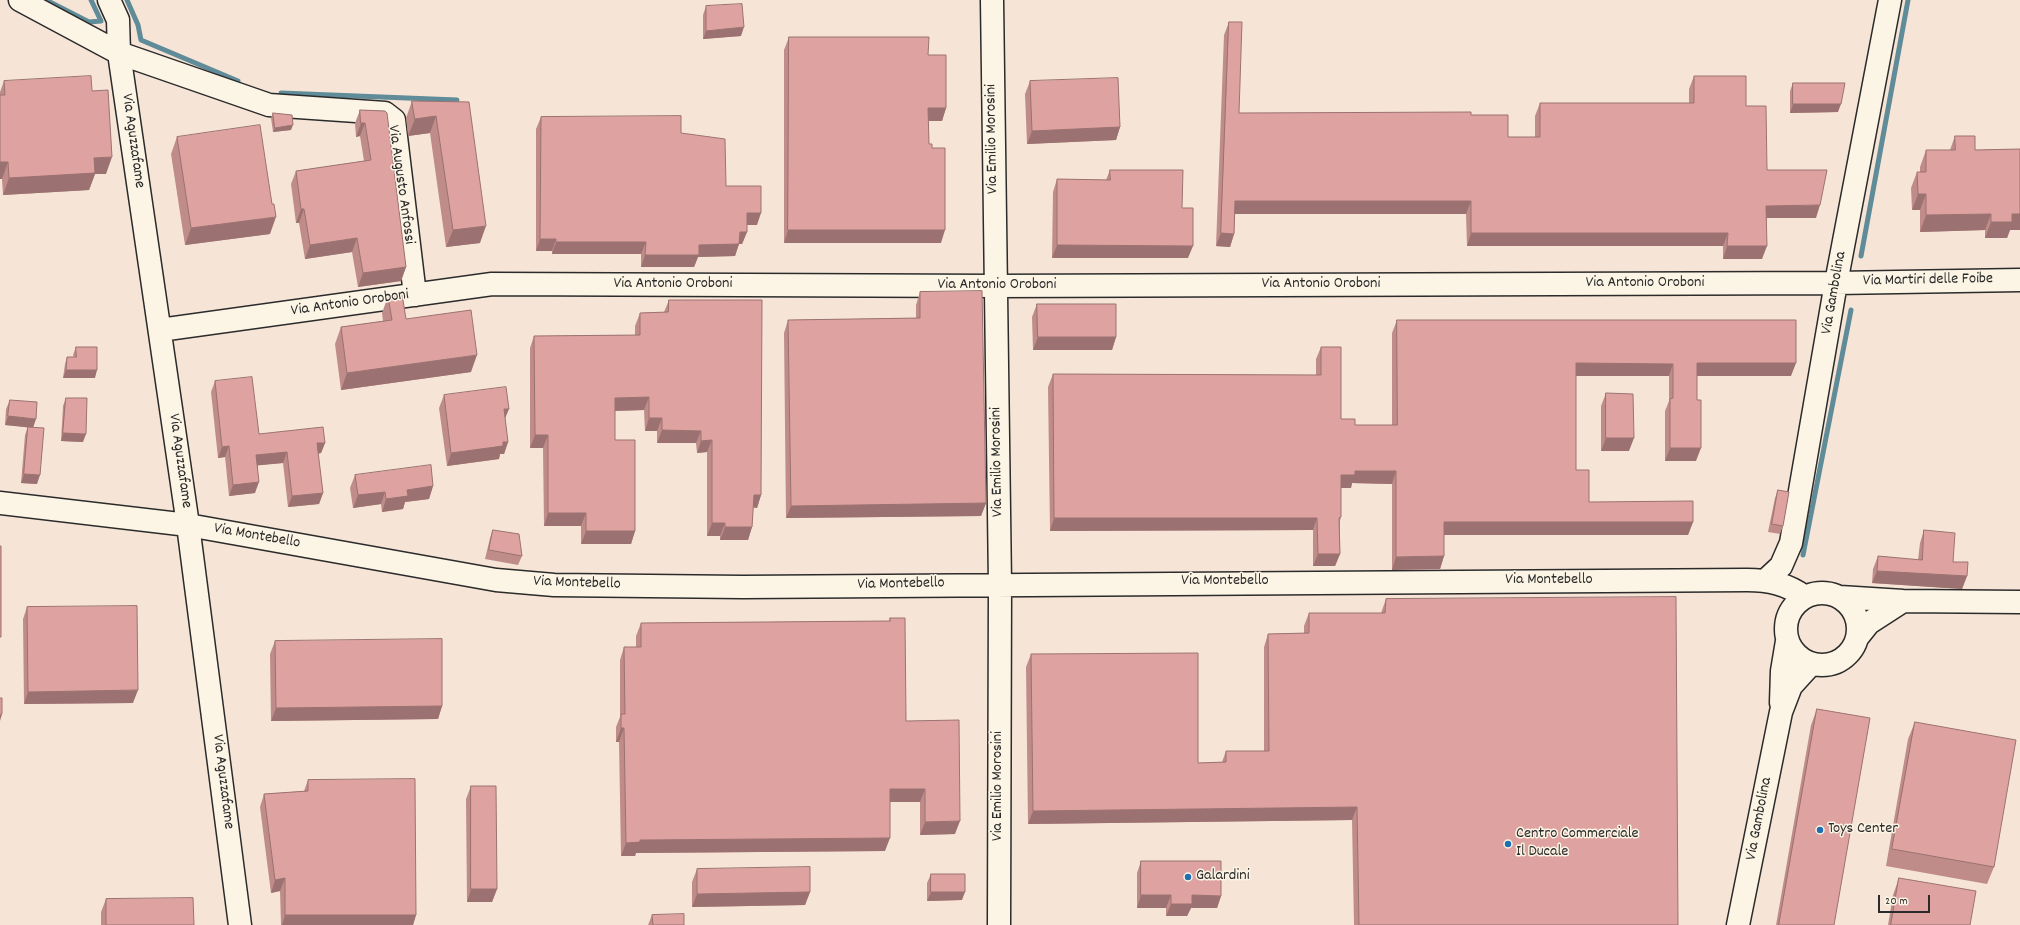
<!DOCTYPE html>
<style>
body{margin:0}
#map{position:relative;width:2020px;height:925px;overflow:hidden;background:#f6e5d7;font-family:Dekko,sans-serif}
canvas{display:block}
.scale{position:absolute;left:1878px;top:895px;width:52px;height:18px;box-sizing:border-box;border:2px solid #2b2b2b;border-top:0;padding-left:5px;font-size:12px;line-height:14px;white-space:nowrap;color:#2b2b2b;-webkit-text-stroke:3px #fcf5e5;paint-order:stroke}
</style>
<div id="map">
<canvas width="2020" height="925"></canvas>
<div class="scale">20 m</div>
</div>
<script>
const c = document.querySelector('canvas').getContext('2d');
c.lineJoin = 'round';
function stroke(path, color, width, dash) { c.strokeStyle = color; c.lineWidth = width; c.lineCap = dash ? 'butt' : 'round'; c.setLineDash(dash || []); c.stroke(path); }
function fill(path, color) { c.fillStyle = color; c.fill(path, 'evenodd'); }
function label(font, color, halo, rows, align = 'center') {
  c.font = font + ' Dekko,sans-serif'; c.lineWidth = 3; c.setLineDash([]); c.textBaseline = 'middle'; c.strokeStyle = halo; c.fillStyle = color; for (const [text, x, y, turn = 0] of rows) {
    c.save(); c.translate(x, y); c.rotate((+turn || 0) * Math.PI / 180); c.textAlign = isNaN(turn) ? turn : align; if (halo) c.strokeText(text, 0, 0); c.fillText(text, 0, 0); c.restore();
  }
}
const stream = new Path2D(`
 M 46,0 L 89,22 L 101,21 L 91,0
 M 127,0 L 138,25 L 141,40 L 238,81
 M 281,93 L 457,100
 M 1861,256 L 1908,0
 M 1803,555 L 1851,310`);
const minor = new Path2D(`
 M 20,0 L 119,53 L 269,105 L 385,113 L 394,120 L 415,295
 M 109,0 L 118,20 L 119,53 L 188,525 L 240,925
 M 992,0 L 1000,584 L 999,925
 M 160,330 L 492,284 L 995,286 L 1836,283 L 2020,280
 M 0,503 L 188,525 L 496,580 L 554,585 L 743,587 L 1747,580 C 1769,580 1787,584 1805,597
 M 1766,580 L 1781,566 L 1791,543 L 1836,283 L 1890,0
 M1786 629a36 36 0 1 1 72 0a36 36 0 1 1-72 0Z
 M 1840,597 L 1903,601 L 2020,602
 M 1857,638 L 1869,623 L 1903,601
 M 1781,703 L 1782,671 L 1787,641
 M 1738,925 L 1781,712 L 1791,686 L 1811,664`);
const wall = new Path2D(`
 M 706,6 L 741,36 L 703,39 L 703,15 Z
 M 1229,22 L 1239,113 L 1471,115 L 1508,137 L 1535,137 L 1535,116 L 1540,103 L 1689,103 L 1689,89 L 1694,76 L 1746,106 L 1767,170 L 1816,218 L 1767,218 L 1762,259 L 1723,259 L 1723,246 L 1467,246 L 1466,214 L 1235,214 L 1234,234 L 1230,247 L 1216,246 L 1224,35 Z
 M 789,37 L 928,55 L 946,108 L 942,121 L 928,121 L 929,144 L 932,148 L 941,243 L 784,243 L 784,50 Z
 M 4,81 L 92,91 L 106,174 L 95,174 L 89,190 L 3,195 L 2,179 L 0,179 L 0,92 Z
 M 1030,81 L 1120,127 L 1116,140 L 1027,144 L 1025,94 Z
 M 1793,83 L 1838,112 L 1790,113 L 1790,91 Z
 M 412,101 L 469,102 L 480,243 L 446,247 L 430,133 L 408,136 L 406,118 Z
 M 360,110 L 385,111 L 406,267 L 401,281 L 358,287 L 352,252 L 305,259 L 299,223 L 296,223 L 291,184 L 296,171 L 364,161 L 360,136 L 356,137 L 355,123 Z
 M 273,113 L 291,130 L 273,132 L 271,118 Z
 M 541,117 L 681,133 L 726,186 L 757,225 L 747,225 L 747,232 L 742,244 L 739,244 L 735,256 L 698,257 L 694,267 L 641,267 L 641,254 L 552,254 L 552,251 L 536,251 L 536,129 Z
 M 1955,136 L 1975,150 L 2020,149 L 2020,230 L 2010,230 L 2007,238 L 1985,238 L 1985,230 L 1920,232 L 1920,210 L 1912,210 L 1911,188 L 1917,172 L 1920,172 L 1920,167 L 1926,150 L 1950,150 Z
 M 177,137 L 270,234 L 185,245 L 171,154 Z
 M 1110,170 L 1182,208 L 1188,258 L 1052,258 L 1053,192 L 1057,179 L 1106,180 Z
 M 920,292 L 986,503 L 981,516 L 786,518 L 784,333 L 788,320 L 916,318 L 916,305 Z
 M 388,296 L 406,319 L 471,372 L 341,390 L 335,344 L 341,327 L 383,321 L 382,313 Z
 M 669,300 L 761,495 L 757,508 L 753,507 L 752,527 L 748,540 L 720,540 L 720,536 L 707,536 L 707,452 L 697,453 L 696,443 L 657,443 L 657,431 L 645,431 L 644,410 L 615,411 L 615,440 L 635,531 L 631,544 L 581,544 L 581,526 L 544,526 L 543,448 L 530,448 L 530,348 L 534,336 L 635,335 L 635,326 L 640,313 L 664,312 Z
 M 1037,304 L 1116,337 L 1112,350 L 1033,350 L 1032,317 Z
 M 1397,320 L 1791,376 L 1697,376 L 1696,461 L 1665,461 L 1665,411 L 1669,401 L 1669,376 L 1576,376 L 1576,470 L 1589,502 L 1693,522 L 1688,535 L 1444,535 L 1444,556 L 1440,569 L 1392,570 L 1392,484 L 1352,483 L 1351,488 L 1341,488 L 1341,517 L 1340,521 L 1340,554 L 1335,566 L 1313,566 L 1313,530 L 1050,531 L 1048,387 L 1053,374 L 1316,375 L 1316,359 L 1321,347 L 1341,419 L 1355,425 L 1392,425 L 1392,333 Z
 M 76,347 L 95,378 L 63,378 L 65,364 L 67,357 L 74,357 L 73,355 Z
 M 215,381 L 259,434 L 325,443 L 321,453 L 318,454 L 323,493 L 319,504 L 288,507 L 283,463 L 258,465 L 255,493 L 229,496 L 225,457 L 218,458 L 211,392 Z
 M 1606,393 L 1629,451 L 1601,451 L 1601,406 Z
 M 444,395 L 505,419 L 508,442 L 504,454 L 500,454 L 499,459 L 447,466 L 439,408 Z
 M 66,398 L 83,442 L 61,441 L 63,406 Z
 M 10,400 L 33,427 L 37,484 L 21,483 L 25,435 L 28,427 L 5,425 L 6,409 Z
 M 355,475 L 433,486 L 429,499 L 405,502 L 403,509 L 382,512 L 381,504 L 353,508 L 350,488 Z
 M 1778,490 L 1783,526 L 1780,534 L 1768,532 L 1775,498 Z
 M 493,530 L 522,556 L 518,565 L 485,559 L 490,538 Z
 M 1924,530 L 1953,562 L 1967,576 L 1962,589 L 1872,583 L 1873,569 L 1878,556 L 1918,560 L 1920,543 Z
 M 1386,599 L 1678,925 L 1354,925 L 1352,820 L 1028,824 L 1026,667 L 1031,654 L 1198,763 L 1222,762 L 1226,751 L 1264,751 L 1264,647 L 1268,634 L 1304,633 L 1304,626 L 1309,613 L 1381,613 Z
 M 27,607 L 133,703 L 24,704 L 23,619 Z
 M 890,618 L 906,721 L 955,834 L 920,835 L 920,802 L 890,802 L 885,851 L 636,853 L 635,856 L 621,856 L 619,742 L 616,742 L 616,727 L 620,717 L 620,660 L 624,647 L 636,647 L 636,636 L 641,623 L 889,621 Z
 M 275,641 L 442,706 L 438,719 L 271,721 L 270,654 Z
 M 1817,709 L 1834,925 L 1776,925 L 1811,725 Z
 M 1915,722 L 1994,867 L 1987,884 L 1886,866 L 1908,739 Z
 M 308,780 L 416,915 L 413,925 L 281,925 L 280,891 L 271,893 L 260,807 L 264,794 L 304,791 Z
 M 471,786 L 497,889 L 492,902 L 467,902 L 466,799 Z
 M 1141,861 L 1221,896 L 1217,908 L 1191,908 L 1187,916 L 1166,916 L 1166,908 L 1137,908 L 1137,873 Z
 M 697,869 L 810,892 L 805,905 L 692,907 L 692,882 Z
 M 931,874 L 962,900 L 927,901 L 927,883 Z
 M 1899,878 L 1970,925 L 1888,925 L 1893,895 Z
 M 106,899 L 194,925 L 101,925 L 101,912 Z
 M 652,915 L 684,925 L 648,925 Z`);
const shadedWall = new Path2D(`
 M 744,27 L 741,36 L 703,39 L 706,31 Z
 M 1793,104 L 1841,104 L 1838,112 L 1790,113 Z
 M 928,108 L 946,108 L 942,121 L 924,121 Z
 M 436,116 L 430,133 L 408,136 L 415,119 Z
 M 361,123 L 365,123 L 360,136 L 356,137 Z
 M 293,125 L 291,130 L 273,132 L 275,128 Z
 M 1120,127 L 1116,140 L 1027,144 L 1032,131 Z
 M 112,157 L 106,174 L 95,174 L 89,190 L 3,195 L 9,178 L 94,158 Z
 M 0,162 L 8,162 L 2,179 L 0,179 Z
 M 1918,194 L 1926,194 L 1920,210 L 1912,210 Z
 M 1235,201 L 1471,201 L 1466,214 L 1231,214 Z
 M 1820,205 L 1816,218 L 1762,218 L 1766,206 Z
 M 301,209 L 304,209 L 299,223 L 296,223 Z
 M 747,213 L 761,213 L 757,225 L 742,225 Z
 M 1991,214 L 1985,230 L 1920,232 L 1926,215 Z
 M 2012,214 L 2020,214 L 2020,230 L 2010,230 L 2007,238 L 1985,238 L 1991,222 Z
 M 276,217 L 270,234 L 185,245 L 191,228 Z
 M 486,226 L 480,243 L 446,247 L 453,230 Z
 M 788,230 L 945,230 L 941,243 L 784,243 Z
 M 740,232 L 747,232 L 742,244 L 739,244 L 735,256 L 698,257 L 694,267 L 641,267 L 645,255 L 699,245 Z
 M 1221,233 L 1234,234 L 1230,247 L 1216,246 Z
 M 1471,233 L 1728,233 L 1723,246 L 1467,246 Z
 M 357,238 L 352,252 L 305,259 L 310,245 Z
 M 540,239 L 556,239 L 552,251 L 536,251 Z
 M 556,242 L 646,242 L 641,254 L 552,254 Z
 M 1057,245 L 1193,246 L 1188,258 L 1052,258 Z
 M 1727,246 L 1767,246 L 1762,259 L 1723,259 Z
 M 406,267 L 401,281 L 358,287 L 363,273 Z
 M 1038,337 L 1116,337 L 1112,350 L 1033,350 Z
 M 477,355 L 471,372 L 341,390 L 347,373 Z
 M 1576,363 L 1673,364 L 1669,376 L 1572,376 Z
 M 1697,363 L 1796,363 L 1791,376 L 1692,376 Z
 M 66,370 L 97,370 L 95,378 L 63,378 Z
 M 649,397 L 644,410 L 610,411 L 615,398 Z
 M 504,409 L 509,409 L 504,421 Z
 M 8,416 L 36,419 L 33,428 L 5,425 Z
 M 649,418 L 662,418 L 657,431 L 645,431 Z
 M 662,430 L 701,431 L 696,443 L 657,443 Z
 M 63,433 L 86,434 L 83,442 L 61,441 Z
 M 535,435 L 548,435 L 543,448 L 530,448 Z
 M 1606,438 L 1634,438 L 1629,451 L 1601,451 Z
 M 712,440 L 707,452 L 697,453 L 701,441 Z
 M 503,442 L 508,442 L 504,454 L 500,454 L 499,459 L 447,466 L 451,453 Z
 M 317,443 L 325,443 L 321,453 L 313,454 Z
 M 229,446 L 225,457 L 218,458 L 222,447 Z
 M 1670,448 L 1701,448 L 1696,461 L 1665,461 Z
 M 287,452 L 283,463 L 252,466 L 256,455 Z
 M 1355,471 L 1396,471 L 1392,484 L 1352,483 L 1351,488 L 1336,488 L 1341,475 Z
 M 24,474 L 40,475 L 37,484 L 21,483 Z
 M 259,482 L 255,493 L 229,496 L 233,485 Z
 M 433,486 L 429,499 L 405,502 L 403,509 L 382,512 L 386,499 L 407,490 Z
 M 385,492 L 381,504 L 353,508 L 358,495 Z
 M 323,493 L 319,504 L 288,507 L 292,496 Z
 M 754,495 L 761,495 L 757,508 L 749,507 Z
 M 986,503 L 981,516 L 786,518 L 791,506 Z
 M 548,513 L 586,513 L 581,526 L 544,526 Z
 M 1054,518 L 1317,518 L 1313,530 L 1050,531 Z
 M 1444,522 L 1693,522 L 1688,535 L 1440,535 Z
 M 712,523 L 725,523 L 720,536 L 707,536 Z
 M 725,527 L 752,527 L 748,540 L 720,540 Z
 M 586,531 L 635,531 L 631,544 L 581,544 Z
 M 1318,554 L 1340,554 L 1335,566 L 1313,566 Z
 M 1444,556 L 1440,569 L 1392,570 L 1396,557 Z
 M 1877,571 L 1967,576 L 1962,589 L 1872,583 Z
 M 138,690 L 133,703 L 24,704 L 28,692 Z
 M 442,706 L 438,719 L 271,721 L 276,708 Z
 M 2,714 L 0,721 L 0,715 Z
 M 621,728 L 624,728 L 619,742 L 616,742 Z
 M 890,789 L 925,789 L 920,802 L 885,802 Z
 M 1357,807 L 1352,820 L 1028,824 L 1033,811 Z
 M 960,821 L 955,834 L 920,835 L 925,822 Z
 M 890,838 L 885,851 L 636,853 L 635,856 L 621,856 L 626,843 L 640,840 Z
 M 285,878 L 280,891 L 271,893 L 275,880 Z
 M 471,889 L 497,889 L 492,902 L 467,902 Z
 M 810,892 L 805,905 L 692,907 L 697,894 Z
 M 931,892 L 965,892 L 962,900 L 927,901 Z
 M 1141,895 L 1171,895 L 1166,908 L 1137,908 Z
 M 1192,895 L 1221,896 L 1217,908 L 1191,908 L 1187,916 L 1166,916 L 1171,904 Z
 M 285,915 L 416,915 L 413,925 L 282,925 Z`);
const building = new Path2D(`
 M 742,4 L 744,27 L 706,31 L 706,6 Z
 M 1229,22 L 1242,22 L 1239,113 L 1471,112 L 1471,115 L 1508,115 L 1508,137 L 1540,137 L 1540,103 L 1694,103 L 1694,76 L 1746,76 L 1746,106 L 1766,106 L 1767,170 L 1827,170 L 1820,205 L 1766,206 L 1767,246 L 1727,246 L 1728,233 L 1471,233 L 1471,201 L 1235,201 L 1234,234 L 1221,233 Z
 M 789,37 L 929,37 L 928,55 L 946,55 L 946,108 L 928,108 L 929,144 L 932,144 L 932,148 L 945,148 L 945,230 L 788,230 Z
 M 91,76 L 92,91 L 108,90 L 112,157 L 94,158 L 95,173 L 9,178 L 8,162 L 0,162 L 0,95 L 5,95 L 4,81 Z
 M 1118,78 L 1120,127 L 1032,131 L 1030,81 Z
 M 1793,83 L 1845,83 L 1841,104 L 1793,104 Z
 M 412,101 L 469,102 L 486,226 L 453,230 L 436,116 L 415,119 Z
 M 360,110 L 385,111 L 387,113 L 406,267 L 363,273 L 357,238 L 310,245 L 304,209 L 301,209 L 296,171 L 371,160 L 365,123 L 361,123 Z
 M 273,113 L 292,115 L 293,125 L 275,128 Z
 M 681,116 L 681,133 L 725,139 L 726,186 L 761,186 L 761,213 L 747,213 L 747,232 L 740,232 L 739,244 L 699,245 L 699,255 L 645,255 L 646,242 L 556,242 L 556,239 L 540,239 L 541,117 Z
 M 260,125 L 272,204 L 274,204 L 276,217 L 191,228 L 177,137 Z
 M 1955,136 L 1975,136 L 1975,150 L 2020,149 L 2020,214 L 2012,214 L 2012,222 L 1991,222 L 1991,214 L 1926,215 L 1926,194 L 1918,194 L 1917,172 L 1926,172 L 1926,150 L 1955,150 Z
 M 1110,170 L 1183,170 L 1182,208 L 1193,208 L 1193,246 L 1057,245 L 1057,179 L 1110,180 Z
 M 982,291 L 986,503 L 791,506 L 788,320 L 920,318 L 920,292 Z
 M 402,294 L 406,319 L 471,310 L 477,355 L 347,373 L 341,327 L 392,320 L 388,296 Z
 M 669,300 L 762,300 L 761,495 L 754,495 L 752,527 L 725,527 L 725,523 L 712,523 L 712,440 L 701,441 L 701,431 L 662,430 L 662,418 L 649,418 L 649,397 L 615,398 L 615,440 L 635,440 L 635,531 L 586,531 L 586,513 L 548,513 L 548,435 L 535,435 L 534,336 L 640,335 L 640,313 L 668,312 Z
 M 1037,304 L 1116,304 L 1116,337 L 1038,337 Z
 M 1397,320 L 1796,320 L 1796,363 L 1697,363 L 1697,400 L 1701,400 L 1701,448 L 1670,448 L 1670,399 L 1673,398 L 1673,364 L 1576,363 L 1576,470 L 1589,470 L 1589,502 L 1693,501 L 1693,522 L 1444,522 L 1444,556 L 1396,557 L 1396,471 L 1355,471 L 1355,475 L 1341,475 L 1341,517 L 1339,518 L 1340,554 L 1318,554 L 1317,518 L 1054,518 L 1053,374 L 1321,375 L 1321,347 L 1341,347 L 1341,419 L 1355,419 L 1355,425 L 1397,425 Z
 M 76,347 L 97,347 L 97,370 L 66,370 L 67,357 L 76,357 Z
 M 252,377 L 259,434 L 323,427 L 325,443 L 317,443 L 323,493 L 292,496 L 287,452 L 256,455 L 259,482 L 233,485 L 229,446 L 222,447 L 215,381 Z
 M 506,387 L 509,409 L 504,409 L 508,442 L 503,442 L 503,446 L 451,453 L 444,395 Z
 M 1606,393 L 1633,394 L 1634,438 L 1606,438 Z
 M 66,398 L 87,398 L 86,434 L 63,433 Z
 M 10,400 L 37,402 L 36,419 L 8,416 Z
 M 28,427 L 44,428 L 40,475 L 24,474 Z
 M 431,465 L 433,486 L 407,490 L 408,496 L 386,499 L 385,492 L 358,495 L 355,475 Z
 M 1778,490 L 1789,492 L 1783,526 L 1772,524 Z
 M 493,530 L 519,534 L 522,556 L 489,550 Z
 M 1924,530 L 1955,533 L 1953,562 L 1968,562 L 1967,576 L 1877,571 L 1878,556 L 1922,560 Z
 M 0,546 L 1,546 L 1,637 L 0,637 Z
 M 1676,597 L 1678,925 L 1359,925 L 1357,807 L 1033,811 L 1031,654 L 1198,653 L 1198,763 L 1226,762 L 1226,751 L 1269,751 L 1268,634 L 1309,633 L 1309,613 L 1385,613 L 1386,599 Z
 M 137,606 L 138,690 L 28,692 L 27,607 Z
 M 890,618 L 905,618 L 906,721 L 959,720 L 960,821 L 925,822 L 925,789 L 890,789 L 890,838 L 640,840 L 640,842 L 626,843 L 624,728 L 621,728 L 621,714 L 625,714 L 624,647 L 641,647 L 641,623 L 890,621 Z
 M 442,639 L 442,706 L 276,708 L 275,641 Z
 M 0,698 L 2,698 L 2,714 L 0,715 Z
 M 1817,709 L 1870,718 L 1834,925 L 1779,925 Z
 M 1915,722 L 2016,740 L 1994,867 L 1892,849 Z
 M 415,779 L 416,915 L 285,915 L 285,878 L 275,880 L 264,794 L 308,791 L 308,780 Z
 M 471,786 L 496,786 L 497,889 L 471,889 Z
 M 1141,861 L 1221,861 L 1221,896 L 1192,895 L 1192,904 L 1171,904 L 1171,895 L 1141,895 Z
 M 810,867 L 810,892 L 697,894 L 697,869 Z
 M 931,874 L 965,874 L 965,892 L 931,892 Z
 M 1899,878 L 1976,891 L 1970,925 L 1891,925 Z
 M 193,898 L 194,925 L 106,925 L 106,899 Z
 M 684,914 L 684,925 L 653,925 L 652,915 Z`);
const markers = [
 [1820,830,4,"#1f6fb2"],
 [1508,844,4,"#1f6fb2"],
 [1188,877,4,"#1f6fb2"]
];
const streetNames = [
 ["Via Emilio Morosini",993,139,-91],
 ["Via Aguzzafame",132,141,82],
 ["Via Augusto Anfossi",400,185,82],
 ["Via Martiri delle Foibe",1928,281,-1],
 ["Via Antonio Oroboni",1645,284],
 ["Via Antonio Oroboni",673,285],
 ["Via Antonio Oroboni",1321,285],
 ["Via Antonio Oroboni",997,286],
 ["Via Gambolina",1835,293,-80],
 ["Via Antonio Oroboni",350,304,-8],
 ["Via Aguzzafame",179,461,82],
 ["Via Emilio Morosini",998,462,-91],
 ["Via Montebello",257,537,10],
 ["Via Montebello",1549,581],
 ["Via Montebello",1225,582],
 ["Via Montebello",577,584,2],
 ["Via Montebello",901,585,-1],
 ["Via Aguzzafame",222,782,83],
 ["Via Emilio Morosini",999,786,-90],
 ["Via Gambolina",1760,819,-79]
];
const poiNames = [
 ["Toys Center",1828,830],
 ["Centro Commerciale",1516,835],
 ["Il Ducale",1516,853],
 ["Galardini",1196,877]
];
stroke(stream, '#5f8c98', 5);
stroke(minor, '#2b2b2b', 25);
stroke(minor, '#fcf5e5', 22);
fill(wall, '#bf8c8a');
fill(shadedWall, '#9b7271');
fill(building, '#dea3a1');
stroke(building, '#9b7271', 1);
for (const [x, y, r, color] of markers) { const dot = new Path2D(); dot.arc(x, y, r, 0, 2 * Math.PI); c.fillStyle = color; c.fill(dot); stroke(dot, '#fcf5e5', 1.5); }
label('16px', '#2b2b2b', '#fcf5e5', streetNames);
label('16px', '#2b2b2b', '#fcf5e5', poiNames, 'left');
</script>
